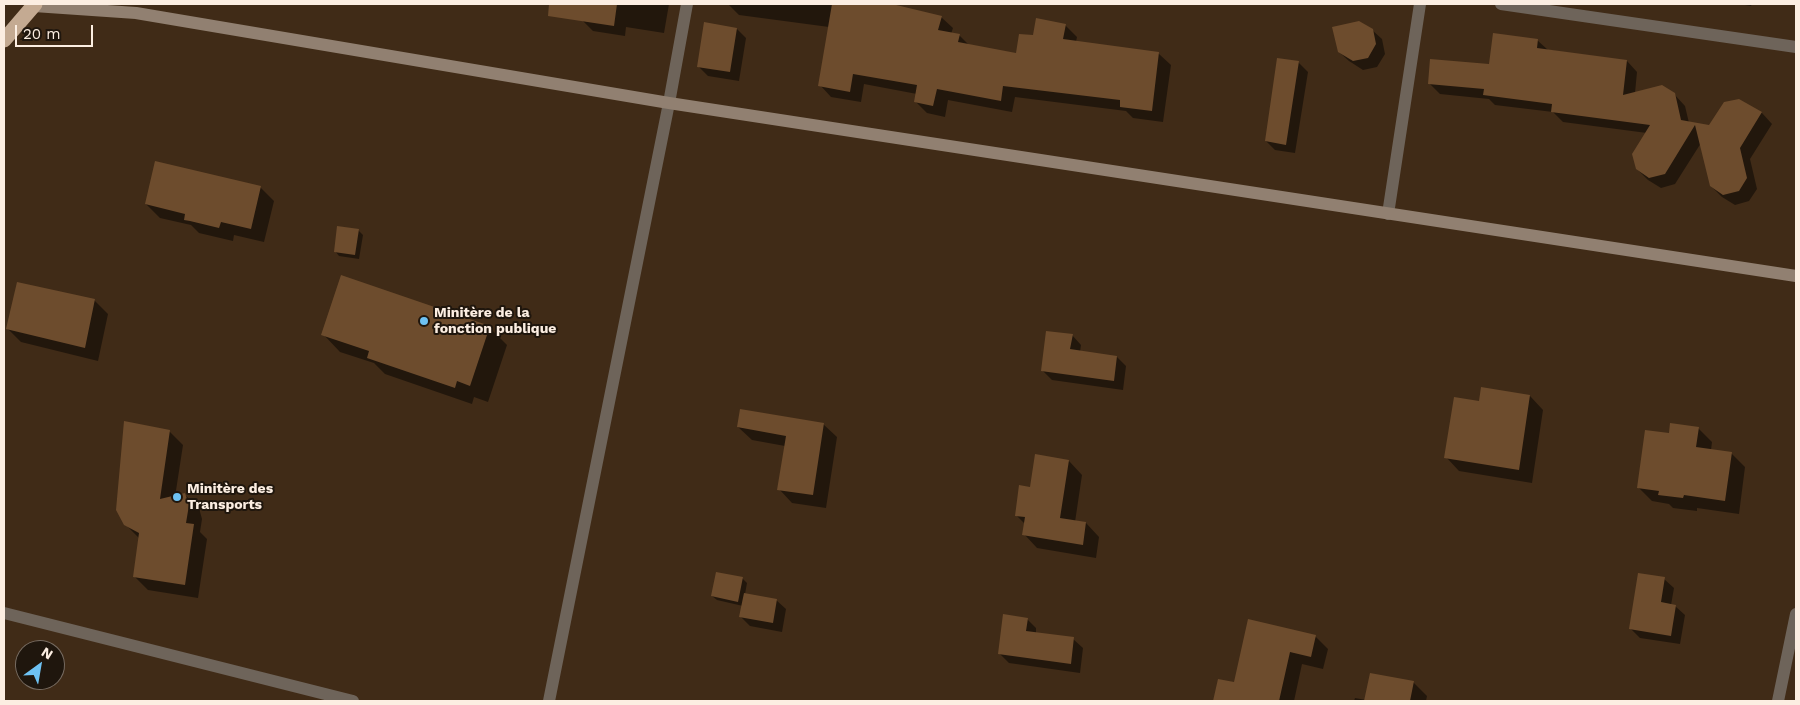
<!DOCTYPE html>
<meta charset="utf-8">
<style>
body{margin:0}
#map{position:relative;width:1800px;height:705px;overflow:hidden;background:#402b17;font-family:"Work Sans",sans-serif}
canvas{display:block}
.frame{position:absolute;inset:0;border:5px solid #fceee2;pointer-events:none}
.north{position:absolute;left:15px;top:640px;width:50px;height:50px;box-sizing:border-box;background:#1f160d;border:1px solid #776c62;border-radius:50%;rotate:32deg;font-size:14px;font-weight:700;line-height:20px;text-align:center;color:#fceee2}
.north::after{content:'';display:block;margin:auto;width:18px;height:22px;background:#6ec2f3;clip-path:polygon(50% 0,100% 100%,50% 72%,0 100%)}
.scale{position:absolute;left:15px;top:25px;width:78px;height:22px;box-sizing:border-box;border:2px solid #fceee2;border-top:0;padding-left:6px;font-size:15px;line-height:18px;white-space:nowrap;color:#fceee2;-webkit-text-stroke:4px #1f160d;paint-order:stroke}
</style>
<div id="map">
<canvas width="1800" height="705"></canvas>
<div class="frame"></div>
<div class="north">N</div>
<div class="scale">20 m</div>
</div>
<script>
const c = document.querySelector('canvas').getContext('2d');
c.lineJoin = 'round';
function fill(path, color) { c.fillStyle = color; c.fill(path, 'evenodd'); }
function stroke(path, color, width, dash) { c.strokeStyle = color; c.lineWidth = width; c.lineCap = dash ? 'butt' : 'round'; c.setLineDash(dash || []); c.stroke(path); }
function label(font, color, halo, rows, align = 'center') {
  c.font = font + ' "Work Sans",sans-serif'; c.lineWidth = 4; c.setLineDash([]); c.textBaseline = 'middle'; c.strokeStyle = halo; c.fillStyle = color; for (const [text, x, y, turn = 0] of rows) {
    c.save(); c.translate(x, y); c.rotate((+turn || 0) * Math.PI / 180); c.textAlign = isNaN(turn) ? turn : align; if (halo) c.strokeText(text, 0, 0); c.fillText(text, 0, 0); c.restore();
  }
}
const shadow = new Path2D(`
 M 584,4 L 669,4 L 664,33 L 626,27 L 625,36 L 593,31 L 582,20 Z
 M 728,4 L 886,4 L 941,17 L 953,28 L 951,34 L 959,35 L 969,45 L 1018,54 L 1034,37 L 1065,25 L 1077,37 L 1076,42 L 1159,54 L 1171,65 L 1163,122 L 1133,118 L 1126,111 L 1015,97 L 1012,112 L 948,100 L 945,117 L 927,113 L 915,101 L 917,94 L 864,84 L 861,102 L 831,97 L 820,85 L 829,27 L 739,15 Z
 M 1739,4 L 1752,4 L 1751,6 Z
 M 737,29 L 746,38 L 739,81 L 708,76 L 698,66 Z
 M 1372,30 L 1382,39 L 1385,54 L 1377,67 L 1363,70 L 1349,61 L 1339,52 Z
 M 1537,40 L 1548,50 L 1627,61 L 1637,72 L 1635,93 L 1674,94 L 1685,106 L 1689,123 L 1710,126 L 1739,100 L 1762,113 L 1772,124 L 1750,159 L 1757,189 L 1749,201 L 1735,205 L 1722,197 L 1711,186 L 1701,143 L 1675,184 L 1661,188 L 1648,180 L 1637,169 L 1647,133 L 1563,122 L 1553,112 L 1495,105 L 1489,99 L 1440,94 L 1429,83 L 1490,66 Z
 M 1298,62 L 1308,72 L 1295,153 L 1275,150 L 1266,141 Z
 M 260,187 L 274,201 L 264,242 L 234,235 L 233,241 L 199,233 L 191,225 L 160,218 L 146,204 Z
 M 358,230 L 363,235 L 359,259 L 339,256 L 335,251 Z
 M 342,277 L 490,328 L 507,345 L 488,402 L 474,397 L 472,404 L 385,374 L 374,363 L 340,352 L 323,334 Z
 M 94,300 L 108,314 L 98,361 L 21,342 L 7,328 Z
 M 1072,335 L 1081,345 L 1080,352 L 1117,357 L 1126,366 L 1123,390 L 1052,380 L 1042,370 Z
 M 1482,389 L 1530,396 L 1543,410 L 1532,483 L 1459,471 L 1446,457 L 1480,402 Z
 M 126,423 L 170,432 L 183,445 L 175,497 L 185,495 L 199,508 L 202,519 L 200,532 L 207,539 L 198,598 L 148,590 L 135,577 L 140,539 L 125,524 Z
 M 823,424 L 837,437 L 826,508 L 792,503 L 779,489 L 785,446 L 752,440 L 738,427 Z
 M 1698,428 L 1712,442 L 1711,450 L 1732,454 L 1745,467 L 1739,514 L 1697,508 L 1697,511 L 1673,508 L 1669,504 L 1652,501 L 1638,487 Z
 M 1069,461 L 1082,475 L 1075,522 L 1086,523 L 1099,537 L 1096,558 L 1037,548 L 1024,534 L 1025,524 L 1016,515 L 1031,488 Z
 M 742,578 L 747,583 L 745,594 L 776,600 L 786,609 L 782,632 L 750,626 L 741,617 L 743,606 L 717,600 L 712,596 Z
 M 1664,579 L 1674,588 L 1671,605 L 1675,606 L 1685,615 L 1680,644 L 1640,638 L 1630,628 Z
 M 1027,619 L 1036,628 L 1036,634 L 1073,639 L 1083,648 L 1080,673 L 1009,663 L 1000,654 Z
 M 1316,637 L 1328,649 L 1323,669 L 1302,664 L 1294,701 L 1214,701 L 1219,680 L 1235,684 Z
 M 1413,682 L 1427,696 L 1426,701 L 1354,701 L 1355,698 L 1366,700 Z`);
const building = new Path2D(`
 M 549,4 L 617,4 L 614,26 L 548,16 Z
 M 832,4 L 892,4 L 942,16 L 938,30 L 960,34 L 958,42 L 1016,53 L 1019,34 L 1033,35 L 1036,18 L 1066,24 L 1063,39 L 1159,52 L 1152,111 L 1120,107 L 1120,100 L 1003,86 L 1001,101 L 937,89 L 933,106 L 914,102 L 917,85 L 853,74 L 850,92 L 818,86 Z
 M 1359,21 L 1373,29 L 1376,44 L 1368,58 L 1353,61 L 1338,52 L 1332,27 Z
 M 704,22 L 737,28 L 730,72 L 697,67 Z
 M 1493,33 L 1538,39 L 1537,48 L 1627,60 L 1623,95 L 1662,85 L 1675,93 L 1681,120 L 1709,125 L 1724,102 L 1739,99 L 1762,112 L 1740,148 L 1747,178 L 1739,191 L 1723,195 L 1710,186 L 1695,125 L 1665,174 L 1649,178 L 1636,169 L 1632,154 L 1650,125 L 1551,112 L 1552,104 L 1483,95 L 1484,89 L 1428,84 L 1430,59 L 1489,64 Z
 M 1277,58 L 1299,61 L 1286,145 L 1265,141 Z
 M 155,161 L 261,186 L 251,229 L 221,222 L 219,228 L 190,221 L 184,220 L 185,214 L 145,204 Z
 M 337,226 L 359,229 L 355,255 L 334,252 Z
 M 341,275 L 490,326 L 470,386 L 457,381 L 455,388 L 367,358 L 369,351 L 321,335 Z
 M 17,282 L 95,299 L 85,348 L 6,329 Z
 M 1046,331 L 1073,334 L 1070,349 L 1117,356 L 1114,381 L 1041,371 Z
 M 1481,387 L 1530,395 L 1519,470 L 1444,458 L 1454,397 L 1479,401 Z
 M 740,409 L 824,423 L 813,495 L 777,490 L 786,436 L 737,427 Z
 M 124,421 L 170,430 L 160,499 L 185,493 L 189,505 L 186,523 L 194,524 L 185,585 L 133,577 L 139,533 L 124,525 L 116,510 Z
 M 1670,423 L 1699,427 L 1696,447 L 1732,452 L 1725,501 L 1684,495 L 1683,498 L 1658,495 L 1659,491 L 1637,488 L 1645,430 L 1669,433 Z
 M 1035,454 L 1069,460 L 1060,518 L 1086,522 L 1083,545 L 1022,535 L 1025,517 L 1015,516 L 1019,485 L 1030,487 Z
 M 716,572 L 743,577 L 738,602 L 711,596 Z
 M 1638,573 L 1665,577 L 1661,602 L 1676,605 L 1671,636 L 1629,629 Z
 M 744,593 L 777,599 L 773,623 L 739,617 Z
 M 1003,614 L 1028,618 L 1026,631 L 1074,637 L 1071,664 L 998,654 Z
 M 1248,619 L 1316,635 L 1311,657 L 1290,652 L 1279,701 L 1213,701 L 1218,679 L 1234,682 Z
 M 1370,673 L 1414,681 L 1410,701 L 1364,701 Z`);
const street = new Path2D(`
 M 1501,4 L 1796,47
 M 1388,214 L 1420,4
 M 4,613 L 353,701
 M 549,701 L 669,103 L 687,4
 M 1778,701 L 1796,614`);
const secondary = new Path2D(`
 M 34,6 L 136,13 L 669,103 L 1796,276`);
const highway = new Path2D(`
 M 4,40 L 35,4`);
const markers = [
 [424,321,5,"#6ec2f3"],
 [177,497,5,"#6ec2f3"]
];
const poiNames = [
 ["Minitère de la",434,313],
 ["fonction publique",434,329],
 ["Minitère des",187,489],
 ["Transports",187,505]
];
fill(shadow, '#0007');
fill(building, '#6d4c2d');
stroke(street, '#6e645a', 12);
stroke(secondary, '#918071', 12);
stroke(highway, '#c4aa92', 15);
for (const [x, y, r, color] of markers) { const dot = new Path2D(); dot.arc(x, y, r, 0, 2 * Math.PI); c.fillStyle = color; c.fill(dot); stroke(dot, '#1f160d', 2); }
label('bold 14px', '#fceee2', '#1f160d', poiNames, 'left');
</script>
